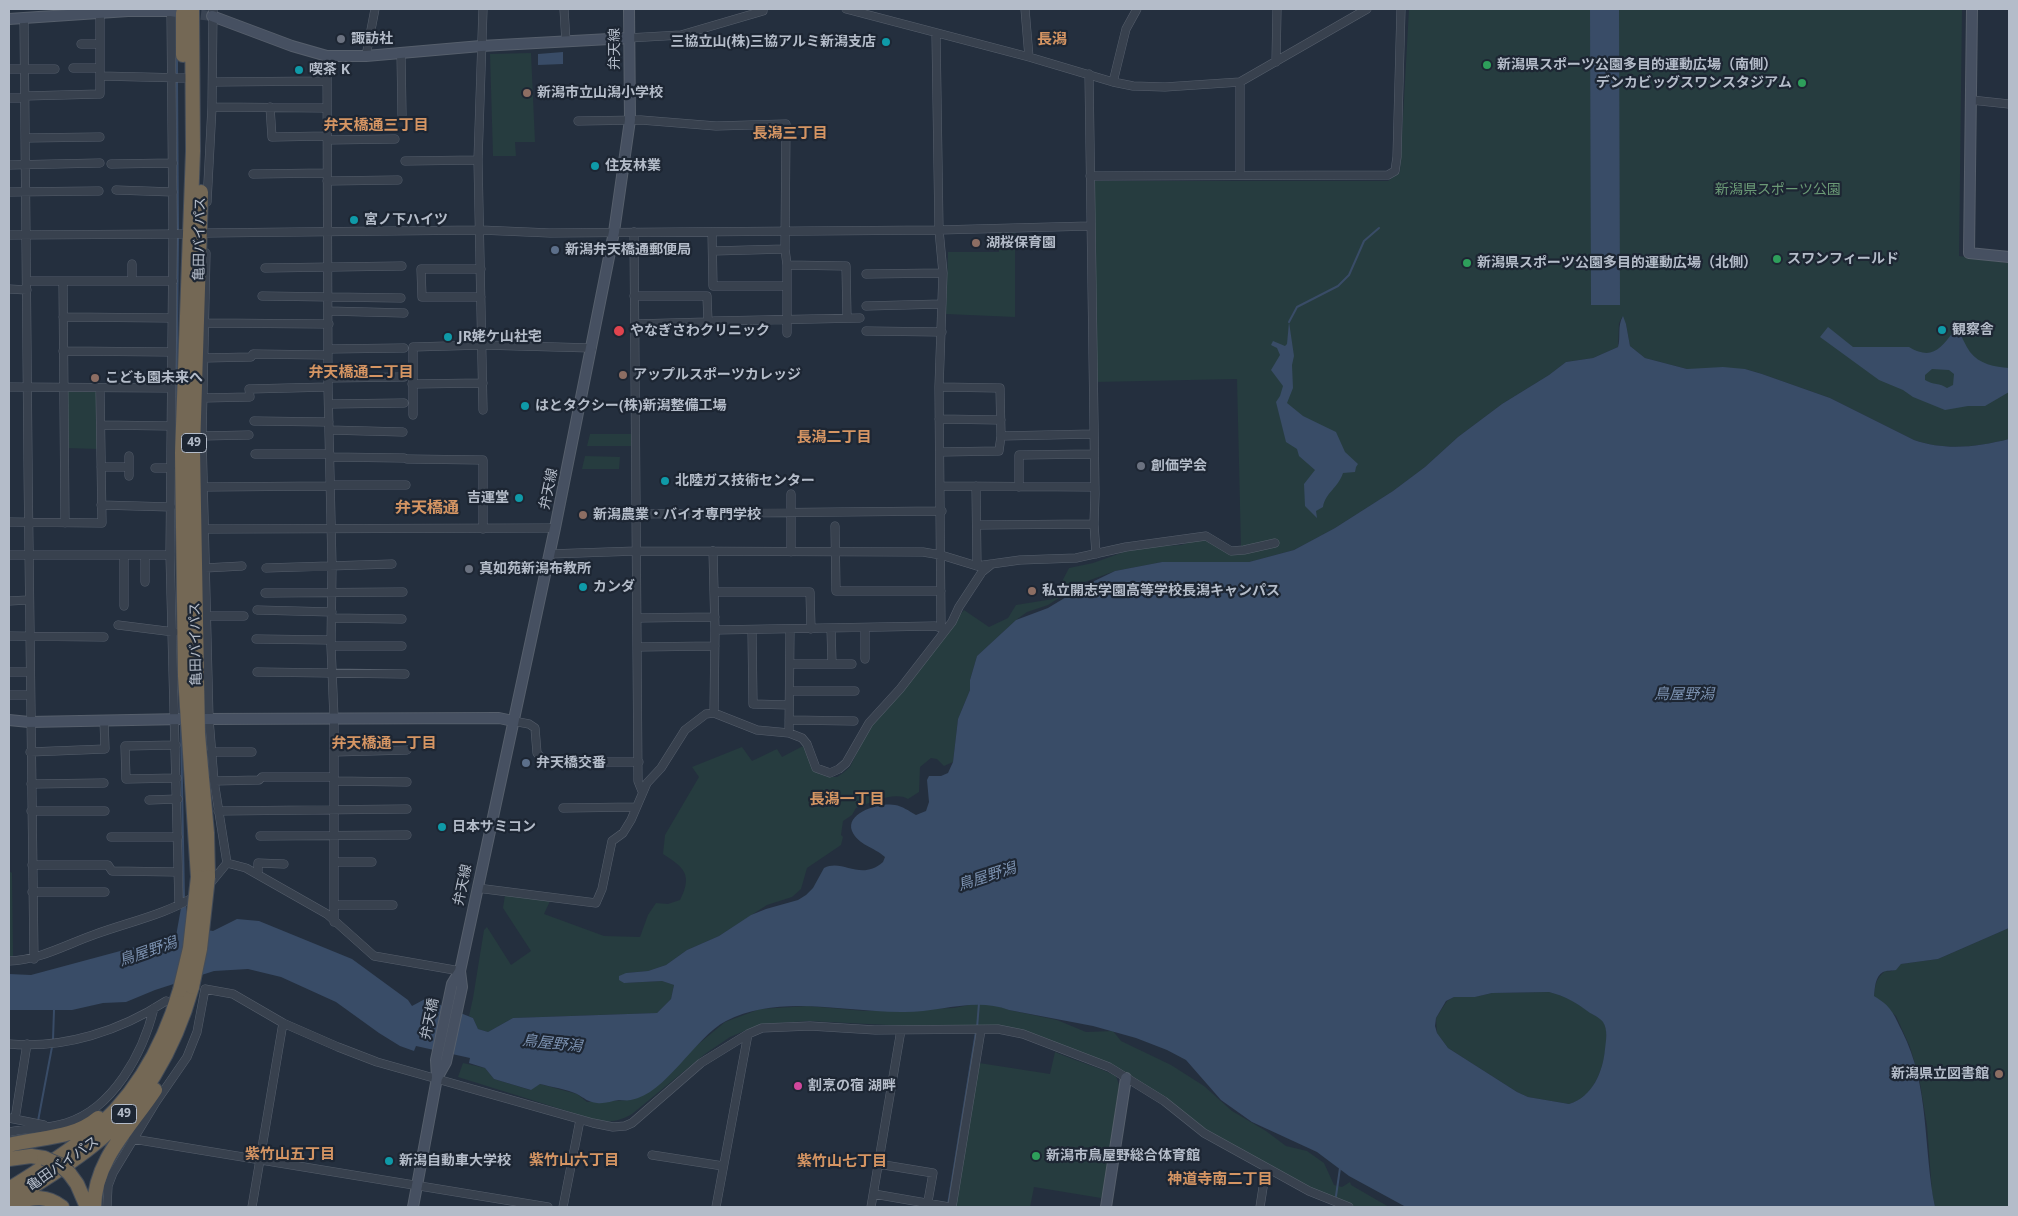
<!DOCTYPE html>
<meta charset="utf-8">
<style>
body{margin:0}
#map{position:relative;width:2018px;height:1216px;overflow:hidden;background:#242f3e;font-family:"Noto Sans",sans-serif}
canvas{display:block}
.frame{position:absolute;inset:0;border:10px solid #b4bcc9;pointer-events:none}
</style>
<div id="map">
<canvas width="2018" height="1216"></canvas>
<div class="frame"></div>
</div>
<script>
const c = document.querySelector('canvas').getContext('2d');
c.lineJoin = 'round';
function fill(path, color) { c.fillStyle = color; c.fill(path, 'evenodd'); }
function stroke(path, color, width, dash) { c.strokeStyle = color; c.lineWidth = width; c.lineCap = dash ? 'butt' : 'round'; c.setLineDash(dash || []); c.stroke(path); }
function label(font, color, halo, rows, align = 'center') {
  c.font = font + ' "Noto Sans","Noto Sans JP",sans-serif'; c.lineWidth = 4.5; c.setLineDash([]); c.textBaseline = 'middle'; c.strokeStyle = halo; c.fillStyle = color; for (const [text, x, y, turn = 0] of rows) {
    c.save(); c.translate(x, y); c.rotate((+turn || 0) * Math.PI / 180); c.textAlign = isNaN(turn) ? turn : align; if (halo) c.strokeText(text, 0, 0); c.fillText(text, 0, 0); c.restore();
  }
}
const green = new Path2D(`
 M 1409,9 L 1962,9 L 1959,256 L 2009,263 L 2009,439 C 1977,447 1946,451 1914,440 L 1830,398 L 1762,374 L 1745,369 L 1687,369 L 1645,358 L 1630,346 L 1626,324 L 1622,317 L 1619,323 L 1618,347 L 1593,358 L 1566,362 L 1549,375 L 1502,404 L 1458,437 L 1425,467 L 1393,491 L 1335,528 L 1294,550 L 1249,562 L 1162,562 L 1115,571 L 1082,583 L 1048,605 L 1027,612 L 1016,620 L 977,656 L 970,680 L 970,690 L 958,719 L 953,762 L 944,766 L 937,759 L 931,758 L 920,767 L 919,792 L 908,799 C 895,791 870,803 856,808 L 852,815 L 843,821 L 841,835 L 843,837 L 841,845 L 807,868 L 801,889 L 792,897 L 767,905 L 719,936 L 687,950 L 666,965 L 648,971 L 626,973 L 624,983 L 662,981 L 674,985 L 671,999 L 657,1013 L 513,1018 L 488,1032 L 478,1029 L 473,1018 L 469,1016 L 473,998 L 484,930 L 487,927 L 511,965 L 531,951 L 503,908 L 505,895 L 550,901 L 544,914 L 604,936 L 640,937 L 648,915 L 656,903 L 668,904 L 680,900 C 693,875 684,867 663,854 L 665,835 L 699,777 L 692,767 L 742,747 L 752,761 L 777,749 L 782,757 L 803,746 L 815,771 L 827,777 L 837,777 L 843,773 L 850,767 L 870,726 L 964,610 L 989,627 L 1008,618 L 1016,605 L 1053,599 L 1069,568 L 1093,563 L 1124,552 L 1151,547 L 1181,545 L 1201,539 L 1209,541 L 1228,553 L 1241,548 L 1237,379 L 1095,382 L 1095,181 L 1388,181 L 1400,172 Z
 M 531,53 L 535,142 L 515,142 L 516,156 L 493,156 L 490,54 Z
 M 999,233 L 1015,233 L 1015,317 L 946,314 L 948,252 L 999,252 Z
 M 67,391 L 98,391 L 98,449 L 66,448 Z
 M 590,434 L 631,434 L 631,446 L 587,446 Z
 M 585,456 L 620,457 L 619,469 L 582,469 Z
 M 9,871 L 12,873 L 13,956 L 9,956 Z
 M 2009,928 L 2009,1207 L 1935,1207 L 1932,1192 L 1927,1126 L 1919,1077 L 1910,1047 L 1896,1016 L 1874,996 C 1875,984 1876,979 1885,971 C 1893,972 1896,970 1901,964 L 1938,959 Z
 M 1549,992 C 1565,996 1577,1002 1589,1012 C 1593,1015 1599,1017 1602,1020 C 1608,1027 1607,1039 1606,1046 C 1603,1070 1594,1097 1569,1104 L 1528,1097 L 1517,1092 L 1448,1048 L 1437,1033 L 1436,1018 L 1447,1001 L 1454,997 L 1475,997 L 1492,993 Z
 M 978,1003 L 998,1006 L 1009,1010 L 1057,1020 L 1086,1032 L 1113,1031 L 1121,1041 L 1171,1065 L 1204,1086 L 1232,1111 L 1266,1131 L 1286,1146 L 1307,1151 L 1324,1163 L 1334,1185 L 1342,1187 L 1350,1182 L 1351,1185 L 1389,1207 L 1353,1207 L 1339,1199 L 1314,1190 L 1202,1127 L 1175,1106 L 1112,1065 L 1034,1034 L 1018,1029 L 999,1026 L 907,1026 L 809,1021 L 761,1024 L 730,1037 L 705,1054 L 632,1114 C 621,1120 612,1123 599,1121 L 458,1077 L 463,1063 L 485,1068 L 494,1079 L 530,1090 L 540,1084 L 577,1094 L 587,1102 L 631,1100 L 725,1022 L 760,1009 L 808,1006 L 865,1011 L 954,1008 Z
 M 1055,1052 C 1076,1061 1096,1066 1116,1076 L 1119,1085 L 1104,1190 L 1101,1198 L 1034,1187 L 1030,1207 L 955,1207 L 979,1063 L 1050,1074 Z`);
const water = new Path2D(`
 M 1590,9 L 1619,9 L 1620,305 L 1591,305 Z
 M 563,52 L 563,64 L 538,65 L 538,54 Z
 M 1623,316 L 1626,324 L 1630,346 L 1645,358 L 1687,369 L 1723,367 L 1745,369 L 1762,374 L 1830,398 L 1914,440 C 1946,451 1977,447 2009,439 L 2009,928 L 1938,959 L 1901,964 L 1896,970 C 1892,971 1887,970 1883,972 C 1875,977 1875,987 1874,996 C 1892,1007 1893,1013 1902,1031 C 1930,1086 1923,1148 1935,1207 L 1406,1207 L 1349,1176 L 1317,1152 L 1252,1122 L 1221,1100 L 1186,1060 L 1167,1050 L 1136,1038 L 1093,1026 L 1009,1010 C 975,997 940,1012 905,1012 C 847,1013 780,993 726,1021 C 694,1038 666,1094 631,1100 C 627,1101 623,1100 619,1100 C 612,1101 604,1104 597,1103 C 588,1102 584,1098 577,1094 C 566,1089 552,1087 540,1084 L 531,1090 L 494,1079 L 485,1068 L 469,1063 L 470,1058 L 416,1046 L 414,1051 L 400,1046 L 379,1033 L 336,1002 L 281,977 L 248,969 L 214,971 L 155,990 L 126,1002 L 103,1003 L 72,1010 L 9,1010 L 9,974 L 31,975 L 176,936 L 181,908 L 186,906 L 186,911 L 207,930 L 213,931 L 237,919 L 259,921 L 352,959 L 408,1000 L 412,1006 L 425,999 L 473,1018 L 478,1029 L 488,1032 L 513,1018 L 657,1013 L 671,999 L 674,985 L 662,981 L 624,983 L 619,980 L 619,976 L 626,973 L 648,971 L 666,965 L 687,950 L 719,936 L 751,915 L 766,909 L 798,900 L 806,895 L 813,888 L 824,868 C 843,858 860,882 883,862 L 885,857 C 874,847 858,845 852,831 C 845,812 882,802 895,805 C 902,806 909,811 916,815 L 926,811 L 929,802 L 927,780 L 929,776 L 941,776 L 948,773 L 953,762 L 958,719 L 970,690 L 970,680 L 977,656 L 1016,620 L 1048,608 L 1086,585 L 1115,571 L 1162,562 L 1249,562 L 1294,550 L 1335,528 L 1393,491 L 1425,467 L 1458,437 L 1502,404 L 1549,375 L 1566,362 L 1593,358 L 1618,347 C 1621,337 1617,326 1623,316 ZM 1549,992 C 1565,996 1577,1003 1590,1013 C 1594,1015 1600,1018 1603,1022 C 1608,1030 1606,1040 1605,1049 C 1603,1071 1593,1097 1569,1104 L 1528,1097 L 1517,1092 L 1448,1048 L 1437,1033 L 1435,1026 L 1436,1018 L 1446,1001 L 1454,997 L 1475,997 L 1492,993 Z
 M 1289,322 L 1294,356 L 1292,365 L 1293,388 L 1287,403 L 1303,416 L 1336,432 L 1345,452 L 1358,464 L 1356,467 L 1355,472 L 1343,473 C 1338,488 1325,493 1323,507 L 1316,511 L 1317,518 L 1305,506 L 1304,484 L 1315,470 L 1299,456 L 1297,449 L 1286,442 L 1276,402 L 1280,396 L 1283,386 L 1271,370 L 1280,355 L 1277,348 L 1271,345 L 1273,341 L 1285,346 L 1287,344 Z
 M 1828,327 L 1853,347 L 1909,347 C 1931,360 1940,350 1953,332 L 1958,331 C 1963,338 1965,345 1970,352 C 1979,364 1995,367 2009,368 L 2009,392 L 1985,406 L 1968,406 L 1945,410 L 1913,397 L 1903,390 L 1879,380 L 1820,337 ZM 1932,369 L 1949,370 L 1954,374 L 1953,385 L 1947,388 C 1940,383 1933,385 1925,380 L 1925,375 Z`);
const stream = new Path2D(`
 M 177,56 L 177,76
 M 177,81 L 178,231
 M 1289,322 L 1297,307 L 1338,286 L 1349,275 L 1364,241 L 1379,228
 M 176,441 L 178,236
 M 181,726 L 184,899
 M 977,1028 L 979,1003
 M 53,1040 L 54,1010
 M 38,1121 L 52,1047
 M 1336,1196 L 1340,1168
 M 948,1205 L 976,1032
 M 1335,1207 L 1335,1206`);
const secondaryTunnel = new Path2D(`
 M 186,13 L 212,16`);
const street = new Path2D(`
 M 483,9 L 478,160 L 483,410
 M 564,9 L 566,42
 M 846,9 L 1029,57 L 1113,82 L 1133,86 L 1165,87 L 1240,82 L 1367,9
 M 1025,9 L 1029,57
 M 171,11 L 173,234 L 170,555 L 179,905
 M 24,18 C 28,332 28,645 34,959
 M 936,33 L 939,230 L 943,273 L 939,387 L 941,627
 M 628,38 L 681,35 L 763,11 L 763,9
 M 81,44 L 100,44
 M 401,53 L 402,115
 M 327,56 L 328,387 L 332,566 L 331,646 L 334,718 L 334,922
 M 366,56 L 375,9
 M 1276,62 L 1277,9
 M 73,68 L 100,68
 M 9,69 L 55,69
 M 1089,74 L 1095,494 L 1094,524 L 1096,554
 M 100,76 L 184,78
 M 213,82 L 327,81
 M 1113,82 L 1126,29 L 1137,9
 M 25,96 L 100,94 L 100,9
 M 9,98 L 25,98
 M 1971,100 L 2009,104
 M 212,107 L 327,108
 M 270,107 L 272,137 L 327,136
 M 578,121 L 641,120 L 716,126 L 786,124 L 785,249 L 787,265 L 787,333
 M 25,138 L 100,137
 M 327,140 L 395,139
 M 405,161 L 478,160
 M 111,164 L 173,163
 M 9,165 L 100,163
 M 1240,171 L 1240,82
 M 253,174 L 327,173
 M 1090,176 L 1388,175 L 1395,171 L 1397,157 L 1401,9
 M 327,181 L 398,180
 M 116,190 L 173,192
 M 9,192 L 99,191
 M 207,202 L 212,107 L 213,9
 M 634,232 L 638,781 L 642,791
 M 712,232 L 713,286 L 787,286
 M 206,233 L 480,230 L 550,233 L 939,230 L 1090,226
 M 9,235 L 183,234
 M 713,251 L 785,249
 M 206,253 L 202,436 L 209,719 L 214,781 L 227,863
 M 132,264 L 132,281
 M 787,265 L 846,266 L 847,318
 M 265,268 L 402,266
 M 481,269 L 421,269 L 422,297 L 481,297
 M 866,274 L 943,273
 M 27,281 L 173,281
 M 63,281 L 65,523
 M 9,289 L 27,290
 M 262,296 L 401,298
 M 634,296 L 707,296 L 708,322 L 635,324
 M 866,306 L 942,304
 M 328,311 L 404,313
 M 63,317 L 172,318
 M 714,321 L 860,318
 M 206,323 L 329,324
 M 866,331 L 942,332
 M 328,349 L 404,348
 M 63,351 L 172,352
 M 204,358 L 251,357 L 253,354 L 328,355
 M 328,378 L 404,377
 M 412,384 L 483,383
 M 9,387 L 171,388
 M 939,387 L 1000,388 L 1001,436 L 999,451 L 941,452
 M 203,398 L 250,397 L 249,389 L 328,387
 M 329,404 L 404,403
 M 413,415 L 413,347 L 482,345 L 592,348
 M 939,419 L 1001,420
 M 254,421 L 329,422
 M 101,425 L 171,426
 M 329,430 L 403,432
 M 202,436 L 249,435
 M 1001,436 L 1094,434
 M 255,454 L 330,454
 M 129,456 L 129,476
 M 330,457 L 404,458
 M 407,459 L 483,460 L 483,529
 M 101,467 L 129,467
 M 155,468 L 171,468
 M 331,485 L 406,485
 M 940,486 L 1095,487
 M 976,486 L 977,566
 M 204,487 L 331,486
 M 1019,487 L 1019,455 L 1094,454
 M 791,494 L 791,552
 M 101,505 L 171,507
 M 637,514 L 942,511
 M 9,522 L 102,523 L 100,388
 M 977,525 L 1094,524
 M 835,526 L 836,591 L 941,591
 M 205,529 L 555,528
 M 713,551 L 715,630 L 714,713
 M 549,554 L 637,551 L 923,552 L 941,555 L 977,566 L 1020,560 L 1076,558 L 1126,547 L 1206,536 L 1231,551 L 1244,550 L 1275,543
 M 9,555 L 170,555
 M 145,555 L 145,582
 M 205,568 L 242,566
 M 266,568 L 392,564
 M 714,592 L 810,592 L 811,629
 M 265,593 L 403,592
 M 9,601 L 28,600
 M 124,606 L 124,555
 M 257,610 L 332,612
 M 206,616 L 244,616
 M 332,618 L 402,619
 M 637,618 L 715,617
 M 118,625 L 174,632
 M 831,628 L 832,664
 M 715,630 L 935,626 L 944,629
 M 752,631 L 753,704 L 789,705
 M 9,636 L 104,637
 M 256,639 L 331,640
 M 331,646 L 402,646
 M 637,647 L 715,646
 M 865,659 L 865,628
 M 790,664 L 852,664
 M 9,672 L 29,672
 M 257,672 L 405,674
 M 790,691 L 855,691
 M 9,695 L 29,695
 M 789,720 L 854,721
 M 513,721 L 529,724 L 535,728 L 537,753 L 545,762 L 639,762
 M 789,733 L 790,630
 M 176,745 L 125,746 L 126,779 L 177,778
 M 30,752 L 105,749 L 104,720
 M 211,752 L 252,752
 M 334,752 L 407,750
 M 214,781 L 259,780 L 262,777 L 333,777
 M 334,781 L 407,782
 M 31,784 L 104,783
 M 149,800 L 178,799
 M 563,808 L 636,807
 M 31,811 L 105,811
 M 218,811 L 407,809
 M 260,836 L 407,835
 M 111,837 L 178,837
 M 335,862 L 372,862
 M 227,863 L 246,868 L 327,914 L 374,956 L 460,971
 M 32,865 L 108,865 L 112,871 L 178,872
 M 258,874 L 258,863 L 284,864
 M 209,885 L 227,863
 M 477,888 L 596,903 L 602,889 L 612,841 L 623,833 L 631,820 L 647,783 L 661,768 L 685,730 L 706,714 L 714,713 L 757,730 L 789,733 L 802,738 L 807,744 L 816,768 L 830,773 L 839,769 L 846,763 L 869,723 L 900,689 L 952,622 L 959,607 L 982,572 L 992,564
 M 32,892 L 105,892
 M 335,905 L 393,905
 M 9,961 C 40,960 67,944 96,934 C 129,922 167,914 197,895
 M 9,1044 C 64,1049 120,1031 166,1001
 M 9,1118 L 44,1125
 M 15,1119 L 27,1044
 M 9,1132 C 28,1128 48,1129 66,1123 C 113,1109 143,1053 154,1008
 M 133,1139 L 548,1207
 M 652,1155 L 723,1166
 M 878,1164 L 933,1173 L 927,1207
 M 874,1194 L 949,1207
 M 107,1207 L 108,1186 L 113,1173 L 156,1102 L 187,1057 L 197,1032 L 205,989 L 233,994 L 283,1023 L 338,1047 L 377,1062 L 593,1123 L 613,1127 L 625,1126 L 632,1123 L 701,1063 L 748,1034 L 762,1028 L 810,1026 L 875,1030 L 998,1029 L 1023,1034 L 1109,1067 L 1164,1101 L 1204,1133 L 1309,1191 L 1349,1207
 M 252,1207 L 283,1023
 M 563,1207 L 580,1120
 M 716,1207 L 748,1034
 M 871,1207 L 901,1030
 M 952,1207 L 981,1030
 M 1260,1207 L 1266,1168`);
const secondary = new Path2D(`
 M 1972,9 L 1969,253 L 2009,257
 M 212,16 L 292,46 L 327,56 L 366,56 L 481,46 L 628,38
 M 9,19 L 128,11 L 171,11 L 183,13
 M 205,719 L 499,718 L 513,721
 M 9,720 L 29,722 L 183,719
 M 437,1078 L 446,1062 L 462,987 L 460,971 L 555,528 L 614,232 L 630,120 L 629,9
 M 413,1207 L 437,1078 L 436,1060 L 452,984 L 460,971
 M 1106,1207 L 1126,1078`);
const highway = new Path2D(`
 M 192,9 L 193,151 L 182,453 L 185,676 L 198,877
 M 183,13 L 183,55
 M 201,192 L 193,449 L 198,734 L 207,833 L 208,877
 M 9,1145 C 39,1137 73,1139 98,1118
 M 9,1159 L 31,1156 L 44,1158
 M 69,1173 L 77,1184 L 87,1207
 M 9,1189 C 35,1173 61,1157 85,1138 C 133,1101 163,1048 180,990
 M 9,1201 C 37,1184 66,1167 92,1146 C 142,1107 175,1048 192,987
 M 16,1202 C 34,1197 47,1195 62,1207
 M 94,1207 C 95,1159 130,1128 155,1090`);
const highwayBridge = new Path2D(`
 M 192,987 L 200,949 L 208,877
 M 180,990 L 190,948 L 198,877
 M 44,1158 L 60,1165 L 69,1173`);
const markers = [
 [341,39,5,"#6b7280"],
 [886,42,5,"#0f9aa8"],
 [1487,65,5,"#2e9e5b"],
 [299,70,5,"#0f9aa8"],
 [1802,83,5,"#2e9e5b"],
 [527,93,5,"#8d6e63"],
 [595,166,5,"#0f9aa8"],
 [354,220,5,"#0f9aa8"],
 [976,243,5,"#8d6e63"],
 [555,250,5,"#5c6f8a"],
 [1777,259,5,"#2e9e5b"],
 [1467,263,5,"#2e9e5b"],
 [1942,330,5,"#0f9aa8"],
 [619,331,6,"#e0444e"],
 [448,337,5,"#0f9aa8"],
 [623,375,5,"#8d6e63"],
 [95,378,5,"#8d6e63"],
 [525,406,5,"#0f9aa8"],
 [1141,466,5,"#6b7280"],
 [665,481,5,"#0f9aa8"],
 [519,498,5,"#0f9aa8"],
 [583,515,5,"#8d6e63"],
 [469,569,5,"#6b7280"],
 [583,587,5,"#0f9aa8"],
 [1032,591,5,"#8d6e63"],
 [526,763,5,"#5c6f8a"],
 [442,827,5,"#0f9aa8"],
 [1999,1074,5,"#8d6e63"],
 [798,1086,5,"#d1479c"],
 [1036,1156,5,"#2e9e5b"],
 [389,1161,5,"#0f9aa8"]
];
const shields = [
 [194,443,25],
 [124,1114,25]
];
const shieldNames = [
 ["49",194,443],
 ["49",124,1114]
];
const poiNames = [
 ["諏訪社",351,39],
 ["三協立山(株)三協アルミ新潟支店",876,42,"right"],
 ["新潟県スポーツ公園多目的運動広場（南側）",1497,65],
 ["喫茶 K",309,70],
 ["デンカビッグスワンスタジアム",1792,83,"right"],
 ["新潟市立山潟小学校",537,93],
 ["住友林業",605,166],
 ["宮ノ下ハイツ",364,220],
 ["湖桜保育園",986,243],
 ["新潟弁天橋通郵便局",565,250],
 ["スワンフィールド",1787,259],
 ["新潟県スポーツ公園多目的運動広場（北側）",1477,263],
 ["観察舎",1952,330],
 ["やなぎさわクリニック",630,331],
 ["JR姥ケ山社宅",458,337],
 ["アップルスポーツカレッジ",633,375],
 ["こども園未来へ",105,378],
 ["はとタクシー(株)新潟整備工場",535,406],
 ["創価学会",1151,466],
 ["北陸ガス技術センター",675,481],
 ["吉運堂",509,498,"right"],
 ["新潟農業・バイオ専門学校",593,515],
 ["真如苑新潟布教所",479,569],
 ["カンダ",593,587],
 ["私立開志学園高等学校長潟キャンパス",1042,591],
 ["弁天橋交番",536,763],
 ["日本サミコン",452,827],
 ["新潟県立図書館",1989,1074,"right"],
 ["割烹の宿 湖畔",808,1086],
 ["新潟市鳥屋野総合体育館",1046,1156],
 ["新潟自動車大学校",399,1161]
];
const streetNames = [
 ["弁天線",615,49,-90],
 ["亀田バイパス",200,239,-89],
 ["弁天線",549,489,-78],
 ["亀田バイパス",196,644,-91],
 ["弁天線",463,885,-78],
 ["弁天橋",430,1019,-78],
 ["亀田バイパス",63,1164,-35]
];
const parkNames = [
 ["新潟県スポーツ公園",1778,190]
];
const neighbourhoodNames = [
 ["長潟",1052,40],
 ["弁天橋通三丁目",376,126],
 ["長潟三丁目",790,134],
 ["弁天橋通二丁目",361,373],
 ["長潟二丁目",834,438],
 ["弁天橋通一丁目",384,744],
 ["長潟一丁目",847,800],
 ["紫竹山五丁目",290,1155],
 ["紫竹山六丁目",574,1161],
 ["紫竹山七丁目",842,1162],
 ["神道寺南二丁目",1220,1180]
];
const waterNames = [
 ["鳥屋野潟",1684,695],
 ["鳥屋野潟",987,877,-18],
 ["鳥屋野潟",148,952,-19],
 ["鳥屋野潟",552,1044,6]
];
const quarterNames = [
 ["弁天橋通",427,508]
];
fill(green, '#263c3f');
fill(water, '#394c67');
stroke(stream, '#394c67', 2);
stroke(secondaryTunnel, '#3a4453', 10, [10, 5]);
stroke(street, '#565f6c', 9);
stroke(secondary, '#565f6c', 12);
stroke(highway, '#434c59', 16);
stroke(street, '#38414e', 8);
stroke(secondary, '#465061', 10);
stroke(highway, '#746855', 14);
stroke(highwayBridge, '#434c59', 16, []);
stroke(highwayBridge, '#746855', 14);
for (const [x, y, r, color] of markers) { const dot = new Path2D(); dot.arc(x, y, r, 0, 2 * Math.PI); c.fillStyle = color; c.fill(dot); stroke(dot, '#1d2633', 2); }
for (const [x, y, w] of shields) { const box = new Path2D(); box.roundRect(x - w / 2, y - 9.5, w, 19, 4); c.fillStyle = '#1d2633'; c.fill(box); stroke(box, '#b4bcc9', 1); }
label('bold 12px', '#b4bcc9', null, shieldNames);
label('bold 14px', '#b4bcc9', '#1d2633', poiNames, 'left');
label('14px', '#b4bcc9', '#1d2633', streetNames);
label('14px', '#6b9a76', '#1d2633', parkNames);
label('bold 15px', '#d59563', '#1d2633', neighbourhoodNames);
label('italic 15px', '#7c92b1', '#1d2633', waterNames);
label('bold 16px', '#d59563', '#1d2633', quarterNames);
</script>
